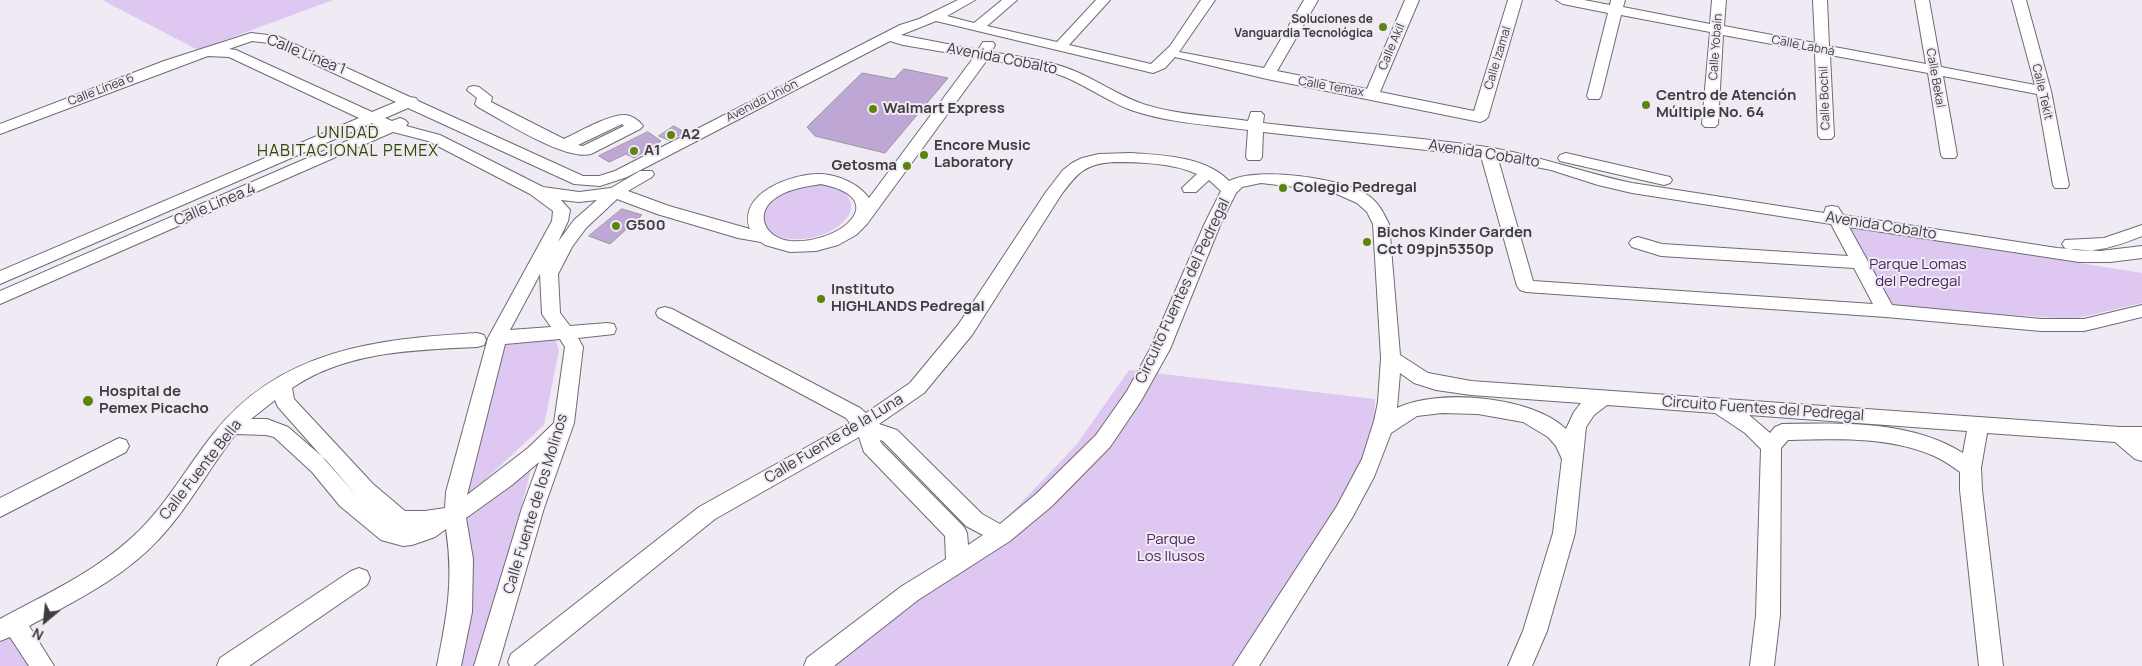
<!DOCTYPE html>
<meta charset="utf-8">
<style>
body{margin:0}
#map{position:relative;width:2142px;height:666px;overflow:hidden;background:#efeaf3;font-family:Manrope,sans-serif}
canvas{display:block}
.north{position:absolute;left:20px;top:596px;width:50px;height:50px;-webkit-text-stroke:4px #efeaf3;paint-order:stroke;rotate:208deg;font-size:14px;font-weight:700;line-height:20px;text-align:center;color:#3d3c3f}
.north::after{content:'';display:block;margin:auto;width:18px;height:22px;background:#3d3c3f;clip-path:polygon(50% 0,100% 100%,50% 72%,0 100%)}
</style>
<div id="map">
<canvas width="2142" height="666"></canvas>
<div class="north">N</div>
</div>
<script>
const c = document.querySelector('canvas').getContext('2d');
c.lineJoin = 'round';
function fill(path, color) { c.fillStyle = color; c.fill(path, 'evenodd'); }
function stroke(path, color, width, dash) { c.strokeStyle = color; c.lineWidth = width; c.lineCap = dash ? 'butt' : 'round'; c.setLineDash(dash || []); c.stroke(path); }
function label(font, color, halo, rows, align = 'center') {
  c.font = font + ' Manrope,sans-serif'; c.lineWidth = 4; c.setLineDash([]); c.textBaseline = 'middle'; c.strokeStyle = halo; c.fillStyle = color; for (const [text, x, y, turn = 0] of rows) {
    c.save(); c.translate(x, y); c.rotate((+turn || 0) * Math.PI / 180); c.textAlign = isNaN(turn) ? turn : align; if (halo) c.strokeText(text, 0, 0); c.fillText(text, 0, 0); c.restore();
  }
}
const green = new Path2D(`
 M 102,0 L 333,0 L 198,50 Z
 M 822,183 C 882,198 838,242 793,239 C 777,238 766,233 763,216 C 771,189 797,187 822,183 Z
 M 1847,226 L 2142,273 L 2142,303 L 2073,319 L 1890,307 Z
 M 555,338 L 559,350 L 544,425 L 461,502 L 496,342 Z
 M 1129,370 L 1375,399 L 1374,428 L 1354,498 L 1245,666 L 810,666 L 999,526 L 1077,444 Z
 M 533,461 L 481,666 L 455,666 L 463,517 Z
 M 9,630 L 31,666 L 0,666 L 0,635 Z`);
const building = new Path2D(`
 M 904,69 L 948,78 L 885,153 L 815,136 L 807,127 L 862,73 L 894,79 Z
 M 674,126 L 684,132 L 670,141 L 659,136 Z
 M 648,132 L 661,141 L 634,158 L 626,154 L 609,162 L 599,156 Z
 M 622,209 L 642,215 L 610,244 L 589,236 Z`);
const minor = new Path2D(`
 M 958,0 L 975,0 L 947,16 L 974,23 L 1002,0 L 1017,0 L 987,26 L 1057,42 L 1096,0 L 1110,0 L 1069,45 L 1151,64 L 1170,46 L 1201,0 L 1215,0 L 1179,52 L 1264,68 L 1304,0 L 1318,0 L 1277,71 L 1367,89 L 1405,0 L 1419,0 L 1380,92 L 1474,111 L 1508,0 L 1522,0 L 1488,117 L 1485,120 L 1480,122 L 1267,79 L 1175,57 L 1165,68 L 1153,73 L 936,21 L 901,35 L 978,50 L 983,42 L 993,42 L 995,45 L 991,52 C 1020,57 1050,60 1077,72 C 1100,82 1121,97 1146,105 C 1178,115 1215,116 1248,121 L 1251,112 L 1261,112 L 1264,115 L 1263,123 C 1338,132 1413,136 1487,147 C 1537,155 1583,173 1632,183 L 1824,213 L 1826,207 L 1832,206 L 1838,207 L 1843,215 L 2057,248 L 2100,251 L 2142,246 L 2142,258 L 2110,262 L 2079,262 L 1849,227 L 1892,305 L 2041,319 L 2084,319 L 2142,305 L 2142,317 L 2084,331 L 2041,331 L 1886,317 L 1526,292 L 1520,290 L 1517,286 L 1481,156 L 1263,132 L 1262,157 L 1260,160 L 1248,160 L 1246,157 L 1248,130 C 1210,125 1170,123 1134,111 C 1110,103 1089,87 1065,77 C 1040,67 1013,64 987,60 L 867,224 L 856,235 L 838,245 L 816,251 L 790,252 L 765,245 L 761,242 L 738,238 L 657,214 L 617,199 L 586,228 L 572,247 L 558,274 L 560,313 L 570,326 L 607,323 L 614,324 L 616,329 L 614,334 L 578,338 L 583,347 L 574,423 L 544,508 L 498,666 L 474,666 L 522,508 L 539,462 L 512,485 L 466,518 L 473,559 L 472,612 L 461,666 L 437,666 C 447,616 454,580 446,529 L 435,537 L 412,545 L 403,546 L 381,540 L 340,506 L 312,472 L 274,437 L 266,435 L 236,434 C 209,468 189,507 159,539 C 123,578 75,601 29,626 L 54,666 L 29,666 L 10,637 L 0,641 L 0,619 C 44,595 91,574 129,540 C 164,510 185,469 214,433 C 281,349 377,339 477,333 L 484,335 L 486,340 L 484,345 L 477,347 C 414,350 346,351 292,388 L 294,399 L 373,484 L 405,511 L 425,511 L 445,508 L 446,492 L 488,338 L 552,221 L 553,211 L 530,194 L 428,141 L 393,132 L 0,304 L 0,291 L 379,127 L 372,123 L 0,284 L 0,271 L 359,118 L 229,57 L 208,56 L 0,134 L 0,124 L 164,61 L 251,33 L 277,36 L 410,97 L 416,98 L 418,101 L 583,176 L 599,176 L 615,171 L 900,25 L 919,19 ZM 252,41 L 269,43 L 396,102 L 372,112 L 236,50 L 229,49 ZM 890,41 L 903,45 L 974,57 L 869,198 C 859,184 839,175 821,174 C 793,173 737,193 750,229 L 669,206 L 628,191 L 652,177 L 654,174 L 652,171 L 640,171 L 611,188 L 579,192 L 543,187 L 440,135 L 406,126 L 408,123 L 405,120 L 400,118 L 392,121 L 385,118 L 408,108 L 574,184 L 600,186 L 627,177 ZM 1498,159 L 1551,170 L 1598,185 L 1632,193 L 1831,224 L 1848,256 L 1662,244 L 1638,237 L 1632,239 L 1629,243 L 1632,247 L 1661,256 L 1854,268 L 1873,304 L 1533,281 ZM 821,184 C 894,199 839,245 790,241 C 764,238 753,212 777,197 C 791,188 806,187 821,184 ZM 561,200 L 579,202 L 597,200 L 574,220 L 558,242 L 568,221 L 570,210 ZM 540,274 L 542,314 L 551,327 L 510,330 ZM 560,339 L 565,347 L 554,423 L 528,448 L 467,495 L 505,344 ZM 275,400 L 278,407 L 356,495 L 326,460 L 288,427 L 267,419 L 251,419 Z
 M 1556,0 L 1584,0 L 1610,5 L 1611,0 L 1625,0 L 1623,7 L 1710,24 L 1712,0 L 1726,0 L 1724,26 L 1815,43 L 1813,0 L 1827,0 L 1829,46 L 1926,64 L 1915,0 L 1929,0 L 1941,67 L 2035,85 L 2012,0 L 2026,0 L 2051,91 L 2069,185 L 2067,188 L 2055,188 L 2053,185 L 2037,94 L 1943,76 L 1957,155 L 1955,158 L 1943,158 L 1941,155 L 1928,73 L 1830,55 L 1834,136 L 1831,139 L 1821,139 L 1818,136 L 1815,52 L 1723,35 L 1718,124 L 1715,127 L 1705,127 L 1702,124 L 1710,32 L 1621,15 L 1601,96 L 1599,99 L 1589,99 L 1587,96 L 1608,13 L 1563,4 Z
 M 474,86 L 479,87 L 492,97 L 491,102 L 564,139 C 579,132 606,116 623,115 C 630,114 639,120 643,126 L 640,129 L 591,154 C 565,161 502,120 478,107 L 475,104 L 477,98 L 467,90 L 469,87 ZM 622,124 L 624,126 L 583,146 L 578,145 Z
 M 1131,153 C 1164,155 1206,157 1229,181 C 1257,166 1344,178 1369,196 C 1379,203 1384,214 1389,224 L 1400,355 L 1428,373 L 1471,381 L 2120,427 L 2142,427 L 2142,461 L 2135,459 L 2115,442 L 1987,433 L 1981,468 L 1982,490 L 2003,666 L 1979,666 L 1960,490 L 1960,472 C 1952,466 1943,460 1934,456 C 1889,436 1835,439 1788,440 L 1781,448 L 1780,615 L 1774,666 L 1750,666 L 1756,615 L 1761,449 L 1745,433 L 1715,413 L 1607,405 L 1594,415 L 1586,427 L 1575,533 L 1547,631 L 1532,666 L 1508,666 L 1523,631 L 1553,533 L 1562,459 L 1556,446 L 1548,437 L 1523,422 L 1478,414 L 1442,413 L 1417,416 L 1391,433 L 1374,477 L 1352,518 L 1259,666 L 1233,666 L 1337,506 L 1362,459 L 1374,421 L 1378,402 L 1381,358 L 1373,224 L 1367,212 L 1357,203 L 1330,191 L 1261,183 L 1242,187 L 1236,193 L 1221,223 L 1170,349 L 1141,401 L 1110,447 L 1052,506 L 1010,541 L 918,600 L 834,666 L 804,666 L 807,658 L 902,586 L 946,559 L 945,536 L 864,452 L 859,437 L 715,519 L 533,666 L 510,666 L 508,662 L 511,654 L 699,507 L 850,423 L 846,418 L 658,317 L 656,313 L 658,309 L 665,307 L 672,309 L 860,408 L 866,413 L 910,383 L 958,325 L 1046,192 L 1063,170 L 1072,163 L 1082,158 L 1099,154 ZM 1114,162 C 1141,162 1172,163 1197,174 L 1182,188 L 1184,192 L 1196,192 L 1209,180 L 1221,191 L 1205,223 L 1150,349 L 1127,391 L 1096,435 L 1036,494 L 1000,524 L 982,514 L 897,430 L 879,424 L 924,393 L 972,335 L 1061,195 C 1078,172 1085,164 1114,162 ZM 1400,373 L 1414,383 L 1436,390 L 1471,395 L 1581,403 L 1574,412 L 1566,429 C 1532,396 1438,388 1397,408 ZM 1749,415 L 1967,431 L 1963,453 C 1910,420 1842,423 1782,424 L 1775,427 L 1770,433 ZM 880,440 L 883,441 L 966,526 L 983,535 L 968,545 L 967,533 L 964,527 L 881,443 Z
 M 1566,153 L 1670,177 L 1672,180 L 1670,183 L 1664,185 L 1560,161 L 1558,158 L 1560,155 Z
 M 2142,225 L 2142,236 C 2117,246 2092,255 2065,248 L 2062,244 L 2065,240 L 2104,238 Z
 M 119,438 L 126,440 L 129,446 L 126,452 L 0,517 L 0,498 Z
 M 359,568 L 367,571 L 370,578 L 367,585 L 249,666 L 217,666 L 220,658 L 351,571 Z`);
const markers = [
 [1383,27,5,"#5d850e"],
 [1646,105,5,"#5d850e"],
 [873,109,5,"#5d850e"],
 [671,135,5,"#5d850e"],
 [634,151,5,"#5d850e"],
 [924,155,5,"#5d850e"],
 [907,166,5,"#5d850e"],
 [1283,188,5,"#5d850e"],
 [616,226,5,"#5d850e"],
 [1367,242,5,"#5d850e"],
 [821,299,5,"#5d850e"],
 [88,401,6,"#5d850e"]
];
const farPoinames = [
 ["Soluciones de",1373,20],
 ["Vanguardia Tecnológica",1373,34]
];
const farStreetnames = [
 ["Calle Labná",1803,46,11],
 ["Calle Akil",1392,47,-67],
 ["Calle Yobaín",1716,47,-86],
 ["Calle Izamal",1498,58,-73],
 ["Calle Bekal",1935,78,80],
 ["Calle Temax",1331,87,10],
 ["Calle Línea 6",101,90,-21],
 ["Calle Tekit",2042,92,77],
 ["Calle Bochil",1825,98,-92],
 ["Avenida Unión",762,101,-27]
];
const streetNames = [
 ["Calle Línea 1",306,55,22],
 ["Avenida Cobalto",1002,59,11],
 ["Avenida Cobalto",1484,154,9],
 ["Calle Línea 4",215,205,-23],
 ["Avenida Cobalto",1881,226,9],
 ["Circuito Fuentes del Pedregal",1183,291,-65],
 ["Circuito Fuentes del Pedregal",1763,409,4],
 ["Calle Fuente de la Luna",834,439,-31],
 ["Calle Fuente Bella",201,470,-52],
 ["Calle Fuente de los Molinos",536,504,-73]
];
const poiNames = [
 ["Centro de Atención",1656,96],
 ["Múltiple No. 64",1656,113],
 ["Walmart Express",883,109],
 ["A2",681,135],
 ["Encore Music",934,146],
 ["Laboratory",934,163],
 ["A1",644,151],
 ["Getosma",897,166,"right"],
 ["Colegio Pedregal",1293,188],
 ["G500",626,226],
 ["Bichos Kinder Garden",1377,233],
 ["Cct 09pjn5350p",1377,250],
 ["Instituto",831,290],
 ["HIGHLANDS Pedregal",831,307],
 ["Hospital de",99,392],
 ["Pemex Picacho",99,409]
];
const parkNames = [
 ["Parque Lomas",1918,265],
 ["del Pedregal",1918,282],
 ["Parque",1171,540],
 ["Los Ilusos",1171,557]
];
const neighbourhoodNames = [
 ["UNIDAD",348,134],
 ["HABITACIONAL PEMEX",348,152]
];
fill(green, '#dec8f2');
fill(building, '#bfa7d5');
stroke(building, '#99959d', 1);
stroke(minor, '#6f6b72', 2);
fill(minor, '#fff');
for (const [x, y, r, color] of markers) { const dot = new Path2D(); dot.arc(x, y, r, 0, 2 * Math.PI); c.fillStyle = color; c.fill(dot); stroke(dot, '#efeaf3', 2); }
label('bold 12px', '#3d3c3f', '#efeaf3', farPoinames, 'right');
label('12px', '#3d3c3f', '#efeaf3', farStreetnames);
label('15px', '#3d3c3f', '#efeaf3', streetNames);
label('bold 15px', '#3d3c3f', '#efeaf3', poiNames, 'left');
label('15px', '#46275e', '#efeaf3', parkNames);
c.letterSpacing = '1px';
label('16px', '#304900', '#efeaf3', neighbourhoodNames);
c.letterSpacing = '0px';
</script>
